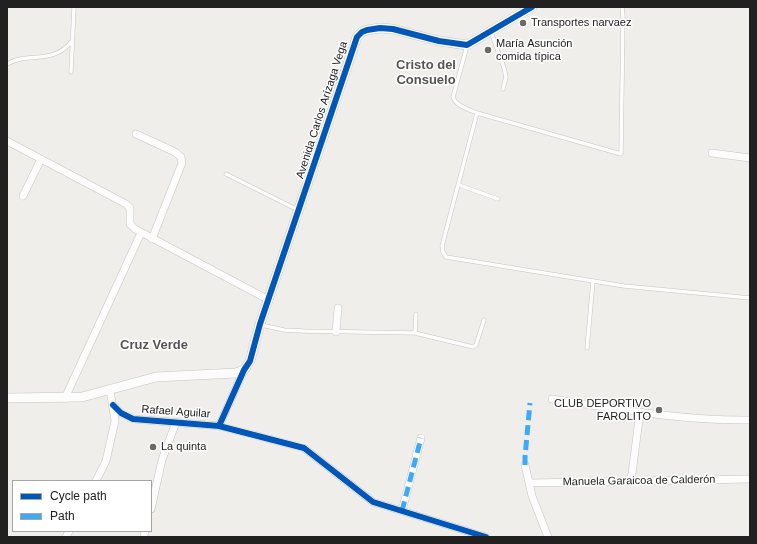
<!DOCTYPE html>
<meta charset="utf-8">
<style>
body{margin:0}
#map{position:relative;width:757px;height:544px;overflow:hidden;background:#efeeea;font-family:Arial,sans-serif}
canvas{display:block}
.frame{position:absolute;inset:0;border:8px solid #212121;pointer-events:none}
.legend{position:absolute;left:12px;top:480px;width:140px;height:52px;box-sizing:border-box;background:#fff;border:1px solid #a6a6a6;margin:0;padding:5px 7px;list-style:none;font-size:12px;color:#212121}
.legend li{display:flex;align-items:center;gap:8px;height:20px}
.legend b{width:20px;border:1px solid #a6a6a6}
</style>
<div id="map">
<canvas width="757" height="544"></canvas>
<div class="frame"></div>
<ul class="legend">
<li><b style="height:5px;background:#0057b8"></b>Cycle path</li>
<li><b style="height:5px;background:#3fa9f5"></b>Path</li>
</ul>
</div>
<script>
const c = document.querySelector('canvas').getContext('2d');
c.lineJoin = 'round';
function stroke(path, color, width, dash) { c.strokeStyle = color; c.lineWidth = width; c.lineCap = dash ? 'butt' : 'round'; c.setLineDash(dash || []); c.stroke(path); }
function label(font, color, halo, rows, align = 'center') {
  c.font = font + ' Arial,sans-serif'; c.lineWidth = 3; c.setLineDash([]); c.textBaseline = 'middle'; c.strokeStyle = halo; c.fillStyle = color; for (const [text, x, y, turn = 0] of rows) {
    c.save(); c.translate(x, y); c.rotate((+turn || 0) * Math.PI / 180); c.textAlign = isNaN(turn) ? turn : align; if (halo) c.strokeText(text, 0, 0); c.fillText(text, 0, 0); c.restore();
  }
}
const service = new Path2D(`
 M 491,32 L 504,68 L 506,77 L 503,89
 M 467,46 L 453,97 C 456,106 468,109 477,113 L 442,246 L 443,252 L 446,257 L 624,286 L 750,298
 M 7,64 C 28,51 52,66 72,41
 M 71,72 L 74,7
 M 477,113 L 621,154 L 623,17 L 622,7
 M 226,174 L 298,210
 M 459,185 L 498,199
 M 261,325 L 284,330 L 303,331 L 415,333 L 416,314
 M 415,333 L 473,347 L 476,345 L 484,320
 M 587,348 L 593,281`);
const minor = new Path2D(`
 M 136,134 L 175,152 L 181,157 L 182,163 L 152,239
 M 7,141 L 126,204 L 130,208 L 130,224 L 135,229 L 269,300
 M 712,153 L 750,158
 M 23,196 L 41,159
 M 336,332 L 338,308
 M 65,398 L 141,233
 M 552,399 C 617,409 684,421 750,420
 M 113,405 L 121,413 L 133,419 L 219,426 L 304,448 L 373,502 L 486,537
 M 219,426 L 244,370
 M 525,465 L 532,496 L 548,537
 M 96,481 L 106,461 L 115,421 L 110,390
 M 631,481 L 640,412
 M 529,483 L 750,479
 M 151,509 L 162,460 L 176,422
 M 402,511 L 421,438
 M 66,537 L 69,531
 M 144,537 L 145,531`);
const tertiary = new Path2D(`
 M 7,398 L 82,397 L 156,377 L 236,373 L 244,370 L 250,361 L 260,324 L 357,37 L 362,32 L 367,30 L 380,28 L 393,29 L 439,41 L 467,45 L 532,7`);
const quiet = new Path2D(`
 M 525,465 L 525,457 L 530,403
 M 402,511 L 421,438`);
const cycleway = new Path2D(`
 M 113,405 L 121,413 L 133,419 L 219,426 L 304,448 L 373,502 L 486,537
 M 219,426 L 244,370 L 250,361 L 260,324 L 357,37 L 362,32 L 367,30 L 380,28 L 393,29 L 439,41 L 467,45 L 532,7`);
const markers = [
 [523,23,4,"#696967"],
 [488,50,4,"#696967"],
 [659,410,4,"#696967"],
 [153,447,4,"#696967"]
];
const poiNames = [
 ["Transportes narvaez",531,23],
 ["María Asunción",496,44],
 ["comida típica",496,57],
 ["CLUB DEPORTIVO",651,404,"right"],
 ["FAROLITO",651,417,"right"],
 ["La quinta",161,447]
];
const streetNames = [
 ["Avenida Carlos Arízaga Vega",322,110,-72],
 ["Rafael Aguilar",176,412,4],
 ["Manuela Garaicoa de Calderón",639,481,-1]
];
const quarterNames = [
 ["Cristo del",426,65],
 ["Consuelo",426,80],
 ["Cruz Verde",154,345]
];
stroke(service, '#c5c4c2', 4.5);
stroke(minor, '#c5c4c2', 8);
stroke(tertiary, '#c5c4c2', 10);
stroke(service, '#fdfcfc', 3.5);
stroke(minor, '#fdfcfc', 7);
stroke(tertiary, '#fdfcfc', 9);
stroke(quiet, '#3fa9f5', 5, [10, 5]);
stroke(cycleway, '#0057b8', 6);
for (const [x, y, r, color] of markers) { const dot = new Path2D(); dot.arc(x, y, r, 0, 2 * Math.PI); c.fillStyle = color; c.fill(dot); stroke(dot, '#fff', 1.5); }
label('11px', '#212121', '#fff', poiNames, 'left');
label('11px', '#212121', '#fff', streetNames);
label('bold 13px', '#545454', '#fff', quarterNames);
</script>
